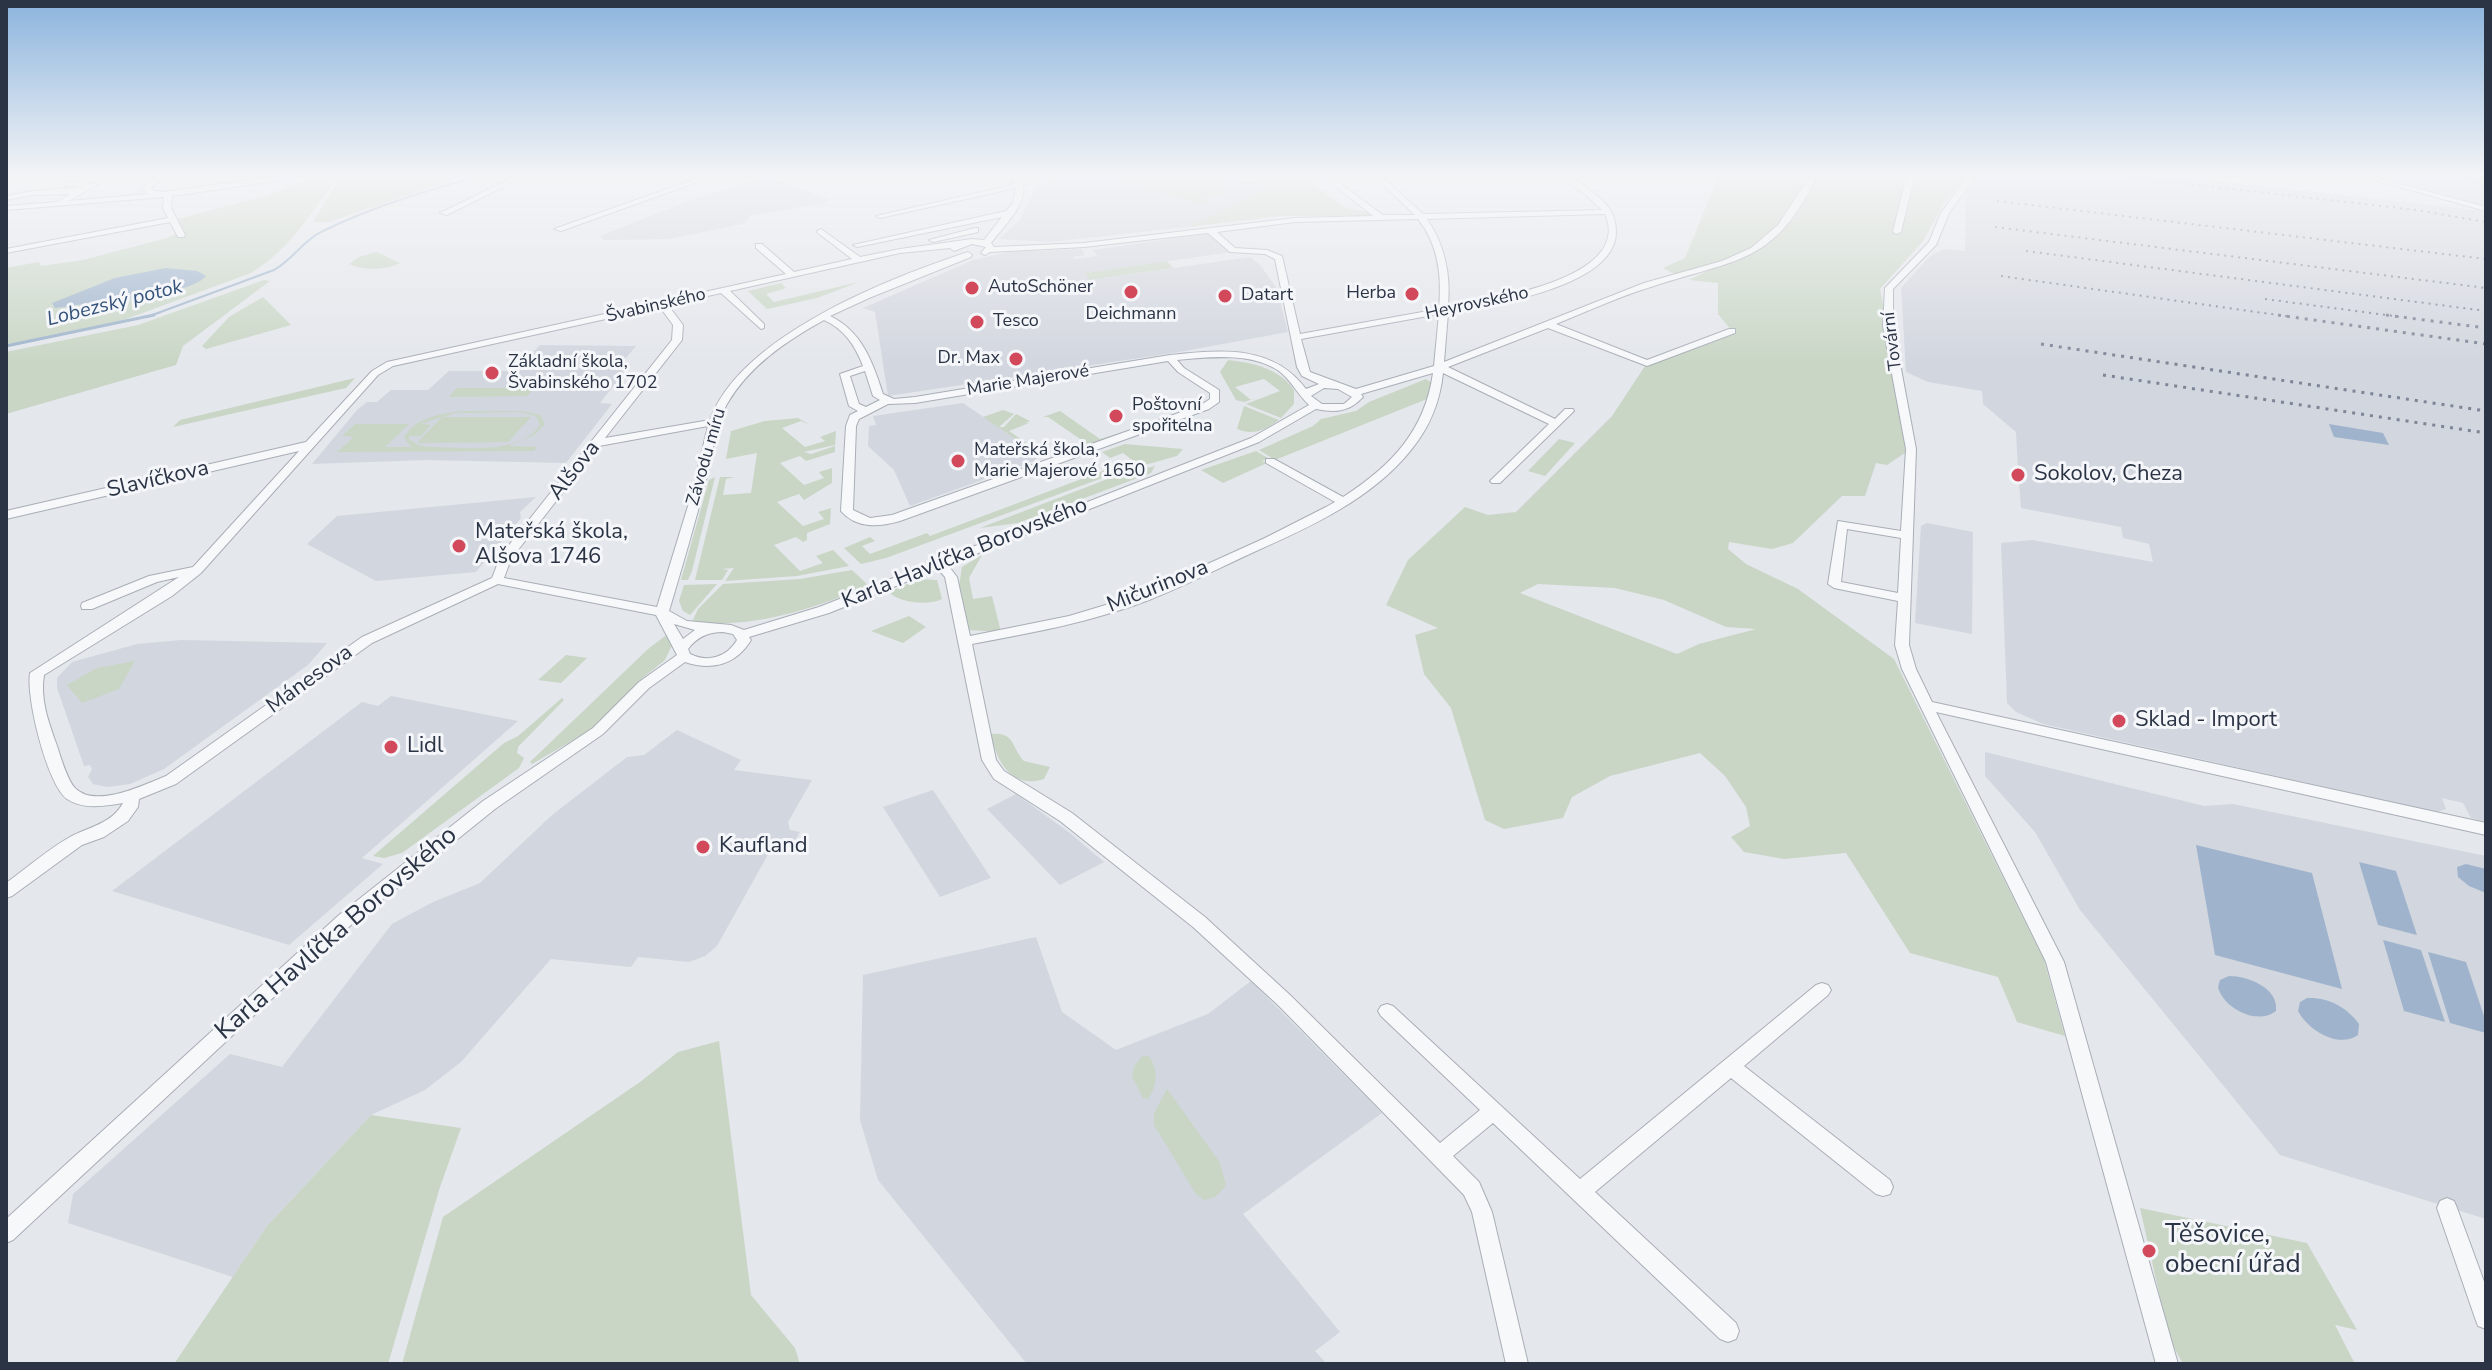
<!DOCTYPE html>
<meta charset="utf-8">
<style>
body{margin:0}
#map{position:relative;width:2492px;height:1370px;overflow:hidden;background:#e4e7ec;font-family:"Nunito Sans",sans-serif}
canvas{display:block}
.frame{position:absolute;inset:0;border:8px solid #2b3445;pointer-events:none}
</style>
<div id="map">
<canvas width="2492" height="1370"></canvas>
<div class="frame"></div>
</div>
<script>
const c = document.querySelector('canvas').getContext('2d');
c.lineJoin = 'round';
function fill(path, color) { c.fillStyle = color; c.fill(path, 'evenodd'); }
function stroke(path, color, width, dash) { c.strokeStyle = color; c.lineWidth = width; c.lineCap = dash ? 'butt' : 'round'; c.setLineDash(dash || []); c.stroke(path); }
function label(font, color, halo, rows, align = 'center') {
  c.font = font + ' "Nunito Sans",sans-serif'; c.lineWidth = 6; c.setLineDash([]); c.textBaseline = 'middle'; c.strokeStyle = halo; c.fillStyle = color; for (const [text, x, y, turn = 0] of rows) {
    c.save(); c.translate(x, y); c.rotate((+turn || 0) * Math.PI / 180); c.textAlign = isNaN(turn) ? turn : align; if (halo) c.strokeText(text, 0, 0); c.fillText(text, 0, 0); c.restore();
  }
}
const built = new Path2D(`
 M 1067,173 L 1208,173 L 1271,187 L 1188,227 L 1050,242 L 999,239 L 1020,220 L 1035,188 Z
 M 1972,173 L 2145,173 L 2486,211 L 2486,822 L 2471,818 L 2463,803 L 2442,798 L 2446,809 L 2438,812 L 2043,724 L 2016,712 L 2007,703 L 2001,543 L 2032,540 L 2153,562 L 2149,544 L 2123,538 L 2121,527 L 2021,508 L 2019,482 L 2026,482 L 2025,471 L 2018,470 L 2016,432 L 1983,404 L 1982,391 L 1928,382 L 1906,372 L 1901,288 L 1930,256 L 1944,249 L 1965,251 L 1966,194 L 1974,180 Z
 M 2363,173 L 2486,173 L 2486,207 L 2397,184 Z
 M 765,177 L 829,199 L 825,203 L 749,216 L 746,223 L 670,239 L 604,240 L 600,236 L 683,203 Z
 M 1212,233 L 1232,252 L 1086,273 L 1091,280 L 1250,257 L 1261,266 L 1277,289 L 1288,332 L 1179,352 L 888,396 L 875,312 L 863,308 L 973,260 L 1009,252 L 1081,249 L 1085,255 L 1073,257 L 1075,259 L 1097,256 L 1092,250 Z
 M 540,345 L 636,346 L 626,358 L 618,358 L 615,362 L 631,364 L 600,403 L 612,404 L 566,463 L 427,460 L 312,464 L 357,410 L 367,402 L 377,402 L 391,390 L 428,390 L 449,371 L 515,371 Z
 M 963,403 L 1038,454 L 1035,461 L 910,506 L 894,470 L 868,446 L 869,426 L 876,425 L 873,416 Z
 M 536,497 L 520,512 L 521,518 L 476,572 L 376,581 L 307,544 L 337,516 Z
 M 1927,523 L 1973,532 L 1972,634 L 1915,623 L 1921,526 Z
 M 181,640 L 327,643 L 308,665 L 164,769 L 130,784 L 107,787 L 93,784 L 88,777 L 92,769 L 90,765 L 84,766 L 57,688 L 57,678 L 72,662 L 137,644 Z
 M 391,696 L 518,721 L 362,858 L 383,864 L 289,945 L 112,891 L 362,702 L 378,706 Z
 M 677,730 L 741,760 L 734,770 L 812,780 L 788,822 L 790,830 L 800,832 L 794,843 L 778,843 L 771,849 L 717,946 L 705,956 L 689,962 L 638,957 L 631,967 L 551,959 L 461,1062 L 425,1090 L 371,1115 L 267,1226 L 233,1277 L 68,1223 L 73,1194 L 230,1054 L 282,1067 L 392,924 L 433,902 L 480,883 L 552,815 L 627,757 L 644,755 Z
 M 1985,752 L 2204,806 L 2233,804 L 2486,856 L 2486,1219 L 2280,1155 L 2080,910 L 2035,832 L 1985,776 Z
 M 933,790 L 991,878 L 940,897 L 883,807 Z
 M 1016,794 L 1070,833 L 1104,862 L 1060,885 L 987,809 Z
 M 1036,937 L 1062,1012 L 1116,1050 L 1208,1014 L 1251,981 L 1382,1113 L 1243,1214 L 1340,1332 L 1315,1351 L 1327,1364 L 1027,1364 L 878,1180 L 860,1120 L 863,975 Z`);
const green = new Path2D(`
 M 328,173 L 340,173 C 314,209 291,249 251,273 L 118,322 L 6,345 L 6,268 L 39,262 L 41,266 L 83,260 L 167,238 L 175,234 L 170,221 L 269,195 Z
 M 343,173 L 472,173 L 329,222 L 313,222 Z
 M 1123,173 C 1149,173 1211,166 1230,187 L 1220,195 L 1200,198 L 1206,200 L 1201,203 L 1119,182 Z
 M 1280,173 L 1316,173 L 1322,180 L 1313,184 L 1346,208 L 1373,213 L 1368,216 L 1281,216 L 1188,227 L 1270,187 L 1253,181 Z
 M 1720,173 L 1962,173 L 1963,181 L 1943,205 L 1923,241 L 1880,289 L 1911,449 L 1887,465 L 1876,463 L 1865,496 L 1842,496 L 1793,543 L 1772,549 L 1729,542 L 1728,549 L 1746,564 L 1798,589 L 1894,659 L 2044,960 L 2065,1036 L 2017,1022 L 1998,977 L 1910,953 L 1846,853 L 1784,859 L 1744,852 L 1731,837 L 1750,826 L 1746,807 L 1725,776 L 1700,753 L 1610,776 L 1572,797 L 1563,818 L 1504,829 L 1485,820 L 1451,708 L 1424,674 L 1415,635 L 1438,628 L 1386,605 L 1408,560 L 1465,507 L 1488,515 L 1516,512 L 1612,416 L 1647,363 L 1731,330 L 1718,314 L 1718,283 L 1689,280 L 1720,265 L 1678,276 L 1663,268 L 1685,258 ZM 1538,584 L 1615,588 L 1664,600 L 1726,627 L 1756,629 L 1699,644 L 1677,654 L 1520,593 Z
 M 377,252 L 400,263 C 386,270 363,271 349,264 L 359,257 Z
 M 1167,261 L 1173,268 L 1090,280 L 1085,273 Z
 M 264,280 L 270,281 L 183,346 L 176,365 L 6,414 L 6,352 L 138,325 Z
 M 859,282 L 817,298 L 767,309 L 748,291 L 781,283 L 786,288 L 766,294 L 774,302 Z
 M 263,297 L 291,325 L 206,349 L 202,346 L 229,317 Z
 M 1228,360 C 1253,363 1279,368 1294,390 L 1294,404 L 1281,418 L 1246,404 L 1280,391 L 1264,379 L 1235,387 L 1251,400 L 1260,397 L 1244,402 L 1236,400 L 1220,372 Z
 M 355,378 L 346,388 L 173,427 L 180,420 Z
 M 1426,379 L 1432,383 L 1427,399 L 1275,460 L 1259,450 L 1313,426 L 1321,419 L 1356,411 L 1369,402 Z
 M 457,388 L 534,388 L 527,396 L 449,397 Z
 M 1244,406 L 1279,420 C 1265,430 1253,436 1237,429 Z
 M 1003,410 L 1014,414 L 999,427 L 1004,427 L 1016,414 L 1030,421 L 1025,423 L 1029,423 L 1009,431 L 1046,456 L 1037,457 L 1038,454 L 983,417 Z
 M 464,411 L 521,411 L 540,415 L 545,424 L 534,435 L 509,446 L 537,447 L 534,451 L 337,452 L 354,437 L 342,436 L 355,424 L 409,424 L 385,447 L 411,447 L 404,437 C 416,417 443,413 464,411 ZM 519,412 L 536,416 L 540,425 C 519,456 462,447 429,447 L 418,445 L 409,439 L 409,436 L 421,436 L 431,425 L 420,424 L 455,413 Z
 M 1060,411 L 1100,439 L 1139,427 L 1090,445 L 1078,444 L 1083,441 L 1048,417 L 1043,417 Z
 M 442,417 L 531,417 L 508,442 L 417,443 Z
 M 798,418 L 810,425 L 801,421 L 782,428 L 805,447 L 825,441 L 820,437 L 836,431 L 835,445 L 804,452 L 811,454 L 835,446 L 835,452 L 806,461 L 800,456 L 780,463 L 804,485 L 824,478 L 819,472 L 832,468 L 832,483 L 804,500 L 799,494 L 777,502 L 803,526 L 824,519 L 818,512 L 831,508 L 830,524 L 807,533 L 807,540 L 803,542 L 796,537 L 774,545 L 800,571 L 823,563 L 816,556 L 833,550 L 849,566 L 797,576 L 725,581 L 734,568 L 721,569 L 728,570 L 722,580 L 695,580 L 720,477 L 735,477 L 726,479 L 723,495 L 751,493 L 757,453 L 726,459 L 731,431 L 765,421 Z
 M 1559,439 L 1575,443 L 1545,476 L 1528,471 Z
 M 1125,444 L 1183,449 L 1177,456 L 1116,473 L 886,558 L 861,564 L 844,548 L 870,537 L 875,541 L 862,546 L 870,554 L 927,533 L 930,536 L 1132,460 L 1123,453 L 1110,458 L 1102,452 Z
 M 1256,451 L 1268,458 L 1262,461 L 1267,463 L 1223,483 L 1201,470 Z
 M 1155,466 L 1151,473 L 1018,523 L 980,528 L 1118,475 Z
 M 715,477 L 692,571 L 688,580 L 681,580 L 709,480 Z
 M 982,555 L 969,578 L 973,599 L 992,596 L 1001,632 L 968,630 L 959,586 L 962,567 Z
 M 852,570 L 869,586 C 811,609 755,629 692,622 L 698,609 L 723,584 L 800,579 Z
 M 919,579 L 937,580 L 942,599 C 929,606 899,603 889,592 Z
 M 717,584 L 690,615 L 683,611 L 679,601 L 684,585 Z
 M 909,616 L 926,627 L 903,643 L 871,631 Z
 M 669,633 L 673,643 L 665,660 L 639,681 L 608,714 L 587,732 L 532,764 L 530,762 L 648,649 Z
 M 566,655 L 587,658 L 561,683 L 538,680 Z
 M 135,661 L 119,689 L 82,703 L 67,685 L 97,668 Z
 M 562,698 L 564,700 L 518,747 L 517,753 L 524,758 L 519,768 L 402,853 L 384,858 L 373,856 L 504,743 L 518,736 Z
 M 991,734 C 1015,731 1011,747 1024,761 L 1050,767 L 1044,779 C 1011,790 996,760 991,734 Z
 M 719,1041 L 751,1295 L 795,1348 L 800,1364 L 402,1364 L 443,1217 L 640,1082 L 678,1052 Z
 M 1143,1055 L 1150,1057 C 1158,1072 1158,1084 1148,1099 L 1143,1098 L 1132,1077 L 1134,1067 Z
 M 1167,1089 L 1220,1163 L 1226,1185 C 1220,1194 1215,1198 1204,1200 L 1196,1194 L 1154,1125 L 1154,1113 Z
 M 371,1115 L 461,1128 L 440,1187 L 388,1364 L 174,1364 L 267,1226 Z
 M 2140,1208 L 2307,1243 L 2357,1330 L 2335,1325 L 2355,1364 L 2183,1364 L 2169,1338 Z`);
const water = new Path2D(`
 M 166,268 L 197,271 L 206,276 C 188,297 95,301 65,307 L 55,308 L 52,303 L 115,278 Z
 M 2329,424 L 2383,433 L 2389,445 L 2334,437 Z
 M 2196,845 L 2312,873 L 2342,989 L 2215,955 Z
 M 2359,862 L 2396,871 L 2417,935 L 2378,925 Z
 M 2466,864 L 2486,869 L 2486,893 L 2469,886 L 2458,877 L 2457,867 Z
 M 2383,940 L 2421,950 L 2445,1022 L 2404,1011 Z
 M 2428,952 L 2466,962 L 2486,1022 L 2486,1033 L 2450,1023 Z
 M 2229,976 C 2248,976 2279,988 2276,1011 C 2257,1026 2223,1008 2218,987 L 2220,980 Z
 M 2307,998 C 2328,997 2347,1007 2359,1024 L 2358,1035 C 2338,1049 2308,1030 2298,1011 L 2300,1002 Z`);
const streamFar1 = new Path2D(`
 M 147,317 L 274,270 C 292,260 304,240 321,232 C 375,205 433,189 490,173`);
const stream = new Path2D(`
 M 6,346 L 154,315`);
const minor = new Path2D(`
 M 161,173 L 169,173 L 151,188 L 154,191 L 164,192 L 297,173 L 310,173 L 269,182 L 172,196 L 171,208 L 185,235 L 184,237 L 178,237 L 170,222 L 6,253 L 6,249 L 168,218 L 163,208 L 164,197 L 6,210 L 6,206 L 58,202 L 70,194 L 33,195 L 6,200 L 6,196 L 33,191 L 83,187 L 65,186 L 65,182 L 68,182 L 93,183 L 97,185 L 69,201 L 148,194 L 142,188 Z
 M 522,173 L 531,173 L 447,215 L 440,213 Z
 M 712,173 L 722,173 L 561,231 L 554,229 Z
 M 1011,173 L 1017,173 L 1021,181 L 1045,173 L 1055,173 L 1023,185 C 1027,205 1003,227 991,243 L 994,247 L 1084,243 L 1295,218 L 1373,216 L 1319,173 L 1326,173 L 1383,215 L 1415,215 L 1371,173 L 1378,173 L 1423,214 L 1602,210 L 1586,195 L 1555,173 C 1571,173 1590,189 1602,200 C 1612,210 1616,219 1616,232 C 1616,287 1489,306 1448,313 L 1444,362 L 1644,283 L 1722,261 L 1751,248 L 1778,225 L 1812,173 L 1818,173 C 1776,264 1739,258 1654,286 C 1620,296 1588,311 1556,324 L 1647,360 L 1729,329 L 1735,329 L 1735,333 L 1647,366 L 1548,328 L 1448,367 L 1555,419 L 1565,409 L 1573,409 L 1574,411 L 1500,483 L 1492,483 L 1490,481 L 1549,424 L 1443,373 C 1440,402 1430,427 1411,450 C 1372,499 1310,527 1254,552 C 1219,568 1185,586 1149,600 C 1092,622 1031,633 972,644 L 996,760 L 1004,771 L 1072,813 L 1205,917 L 1290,995 L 1440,1143 L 1480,1110 L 1381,1016 L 1378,1011 L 1381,1006 L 1387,1004 L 1393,1006 L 1580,1179 L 1816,985 L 1822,983 L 1828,985 L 1831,990 L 1828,995 L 1744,1066 L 1890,1180 L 1893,1187 L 1890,1194 L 1883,1196 L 1876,1194 L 1731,1078 L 1595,1192 L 1736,1323 L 1739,1331 L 1736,1339 L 1728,1342 L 1720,1339 L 1493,1123 L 1453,1156 L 1479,1182 L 1492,1212 L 1528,1364 L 1506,1364 L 1472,1212 L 1464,1195 L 1278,1005 L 1193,927 L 1060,821 L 994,779 L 982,760 L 945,577 L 938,569 L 829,613 L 749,637 L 751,640 C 736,665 711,671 685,662 L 649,688 L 603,734 L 495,809 L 351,925 L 13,1240 L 6,1243 L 6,1219 L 339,915 L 483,801 L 593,728 L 639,682 L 677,655 L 656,615 L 498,584 L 372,643 L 176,784 L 139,799 L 138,807 L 128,821 L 104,837 L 82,845 L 12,896 L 6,898 L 6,883 C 27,868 47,850 70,837 C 88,827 112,824 123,803 C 104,806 84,810 67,799 C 47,784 26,698 30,673 L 179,577 L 157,582 L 92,609 L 82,609 L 81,606 L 82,603 L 149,576 L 193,567 L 299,451 L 6,519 L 6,511 L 306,442 L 372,371 L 387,362 L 786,274 L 756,248 L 756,244 L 762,244 L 794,272 L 852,259 L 818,233 L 817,231 L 821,229 L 860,257 L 900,249 L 972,239 L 984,240 L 1002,217 L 857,247 L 853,245 L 1006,211 L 1013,203 L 1016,188 L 880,218 L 876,216 L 1003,187 L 1015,183 ZM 1605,214 C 1634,279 1488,300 1448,307 C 1451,275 1445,245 1427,219 ZM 1418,219 C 1439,245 1442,277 1439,309 L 1300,334 L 1282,256 L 1267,250 L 1235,248 L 1217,232 L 1295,222 ZM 1208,233 L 1230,252 L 1265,254 L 1275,259 L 1297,367 L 1302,376 L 1319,384 L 1306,389 C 1272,344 1221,350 1170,355 L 915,397 L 894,399 L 883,394 C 873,363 862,331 830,316 L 869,298 L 971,257 L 972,255 L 968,252 C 889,278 740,336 710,420 L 605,438 L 682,340 L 683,325 L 668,305 L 721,293 L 761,329 L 764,328 L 764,324 L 730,291 L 900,253 L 950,248 L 954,251 L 972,244 L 986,247 L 981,253 L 985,255 L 990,252 L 1084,247 ZM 660,307 L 673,325 L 672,340 L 501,555 L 492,578 L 362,637 L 166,776 C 144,785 97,808 76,789 C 67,781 60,754 56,743 C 48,721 40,698 44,675 L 172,596 L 201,573 L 378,375 L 393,366 ZM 1439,314 L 1434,366 L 1356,389 L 1310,372 L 1301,339 ZM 824,320 C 844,329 855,345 863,366 L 840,374 L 849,406 L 858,411 L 850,415 L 846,426 L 841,511 C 857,529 879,527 900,521 L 1209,409 L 1219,402 L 1219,390 L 1184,368 L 1177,360 C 1209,357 1251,352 1279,371 C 1291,380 1298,395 1309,405 L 1251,438 L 819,607 L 744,630 L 731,625 L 687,621 L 669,611 C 682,567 695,524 706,480 C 713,455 714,426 727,404 C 749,366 786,341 824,320 ZM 1168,361 L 1178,372 L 1210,393 L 1210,399 L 1201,405 L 892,515 L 870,518 L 853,510 L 856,426 L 859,419 L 888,404 L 915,403 ZM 865,371 L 873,396 L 880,400 L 866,407 L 859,404 L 850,376 ZM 1433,373 C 1425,431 1391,466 1343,497 L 1274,459 L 1266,459 L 1266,463 L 1335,502 L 1326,507 L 1265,538 L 1139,595 L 1069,616 L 970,636 L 957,577 L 948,565 L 1259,442 L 1316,409 C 1336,413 1349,412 1363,397 L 1361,394 ZM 1324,388 L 1338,389 L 1352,397 L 1344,404 L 1322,404 L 1311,396 ZM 708,426 L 692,493 L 657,607 L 504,578 L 511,559 L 599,446 ZM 674,624 L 695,630 L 683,639 ZM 723,632 L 733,634 L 737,640 C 727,657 708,663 690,654 L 688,649 C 697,637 708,632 723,632 Z
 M 1907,173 L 1915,173 L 1901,232 L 1897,234 L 1893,232 Z
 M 1962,173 L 1969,173 L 1973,180 L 1949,213 L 1936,245 L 1893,289 L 1893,326 L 1916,449 L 1909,645 L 1916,669 L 1932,702 L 2486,823 L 2486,835 L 1936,712 L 2064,962 L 2178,1364 L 2156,1364 L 2046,962 L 1902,669 L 1895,645 L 1898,601 L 1834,588 L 1828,584 L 1838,521 L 1901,531 L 1906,449 L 1883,326 L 1885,288 L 1929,242 L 1941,213 L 1965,180 ZM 1847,529 L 1901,538 L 1898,593 L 1841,582 Z
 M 2348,173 L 2359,173 L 2486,207 L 2486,211 Z
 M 975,228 L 978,228 L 978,232 L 933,242 L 929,240 Z
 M 2447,1198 L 2454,1201 L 2457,1208 L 2486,1287 L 2486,1329 L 2478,1326 L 2475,1318 L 2437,1208 L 2440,1201 Z`);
const railFar1 = new Path2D(`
 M 2094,173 L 2416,210 L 2486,222
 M 2457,173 L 2486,187
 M 1997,201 L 2486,259
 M 1995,227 L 2486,288
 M 2026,251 L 2486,311
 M 2001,276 L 2292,317
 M 2265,299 L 2401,317`);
const rail = new Path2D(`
 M 2278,315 L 2486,344
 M 2386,315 L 2486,328
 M 2041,344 L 2486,411
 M 2103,375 L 2486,433`);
const markers = [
 [972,288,8,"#d1495b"],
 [1131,292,8,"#d1495b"],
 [1412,294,8,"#d1495b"],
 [1225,296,8,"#d1495b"],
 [977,322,8,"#d1495b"],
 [1016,359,8,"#d1495b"],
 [492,373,8,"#d1495b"],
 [1116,416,8,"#d1495b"],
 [958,461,8,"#d1495b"],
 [2018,475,8,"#d1495b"],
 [459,546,8,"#d1495b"],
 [2119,721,8,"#d1495b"],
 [391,747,8,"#d1495b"],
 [703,847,8,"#d1495b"],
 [2149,1251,8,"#d1495b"]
];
const farPoinames = [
 ["AutoSchöner",988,288],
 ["Herba",1396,294,"right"],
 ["Datart",1241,296],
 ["Deichmann",1131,315,"center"],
 ["Tesco",993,322],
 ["Dr. Max",1000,359,"right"],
 ["Základní škola,",508,363],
 ["Švabinského 1702",508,384],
 ["Poštovní",1132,406],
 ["spořitelna",1132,427],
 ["Mateřská škola,",974,451],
 ["Marie Majerové 1650",974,472]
];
const farStreetnames = [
 ["Heyrovského",1477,304,-12],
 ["Švabinského",656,306,-13],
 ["Tovární",1893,341,-97],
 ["Marie Majerové",1028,381,-9],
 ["Závodu míru",707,457,-74]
];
const farWaternames = [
 ["Lobezský potok",115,304,-14]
];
const streetNames = [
 ["Alšova",575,471,-52],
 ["Slavíčkova",158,480,-13],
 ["Karla Havlíčka Borovského",965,554,-22],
 ["Mičurinova",1158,587,-22],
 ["Mánesova",310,680,-36]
];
const poiNames = [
 ["Sokolov, Cheza",2034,475],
 ["Mateřská škola,",475,533],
 ["Alšova 1746",475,558],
 ["Sklad - Import",2135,721],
 ["Lidl",407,747],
 ["Kaufland",719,847]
];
const nearStreetnames = [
 ["Karla Havlíčka Borovského",337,934,-41]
];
const nearPoinames = [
 ["Těšovice,",2165,1236],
 ["obecní úřad",2165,1266]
];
fill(built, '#d2d6de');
fill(green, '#c9d6c5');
fill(water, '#9fb4cc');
stroke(streamFar1, '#9fb4cc', 2);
stroke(stream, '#9fb4cc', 3);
stroke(minor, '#a9aeb7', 2);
fill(minor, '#f7f8fa');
stroke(railFar1, '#7d8696', 2, [2, 5]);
stroke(rail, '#7d8696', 3, [3, 6]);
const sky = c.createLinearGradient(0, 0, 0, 364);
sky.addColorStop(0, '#8bb4dd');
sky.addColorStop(0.48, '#f3f4f6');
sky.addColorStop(1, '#f3f4f600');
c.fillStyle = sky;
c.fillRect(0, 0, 2492, 364);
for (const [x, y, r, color] of markers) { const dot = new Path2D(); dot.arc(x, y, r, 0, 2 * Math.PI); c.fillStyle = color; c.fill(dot); stroke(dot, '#f4f6f9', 3); }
label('18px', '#2b3445', '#f4f6f9', farPoinames, 'left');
label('18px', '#2b3445', '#f4f6f9', farStreetnames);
label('italic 20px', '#34527a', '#f4f6f9', farWaternames);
label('22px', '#2b3445', '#f4f6f9', streetNames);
label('22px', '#2b3445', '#f4f6f9', poiNames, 'left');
label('26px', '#2b3445', '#f4f6f9', nearStreetnames);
label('26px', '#2b3445', '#f4f6f9', nearPoinames, 'left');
</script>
